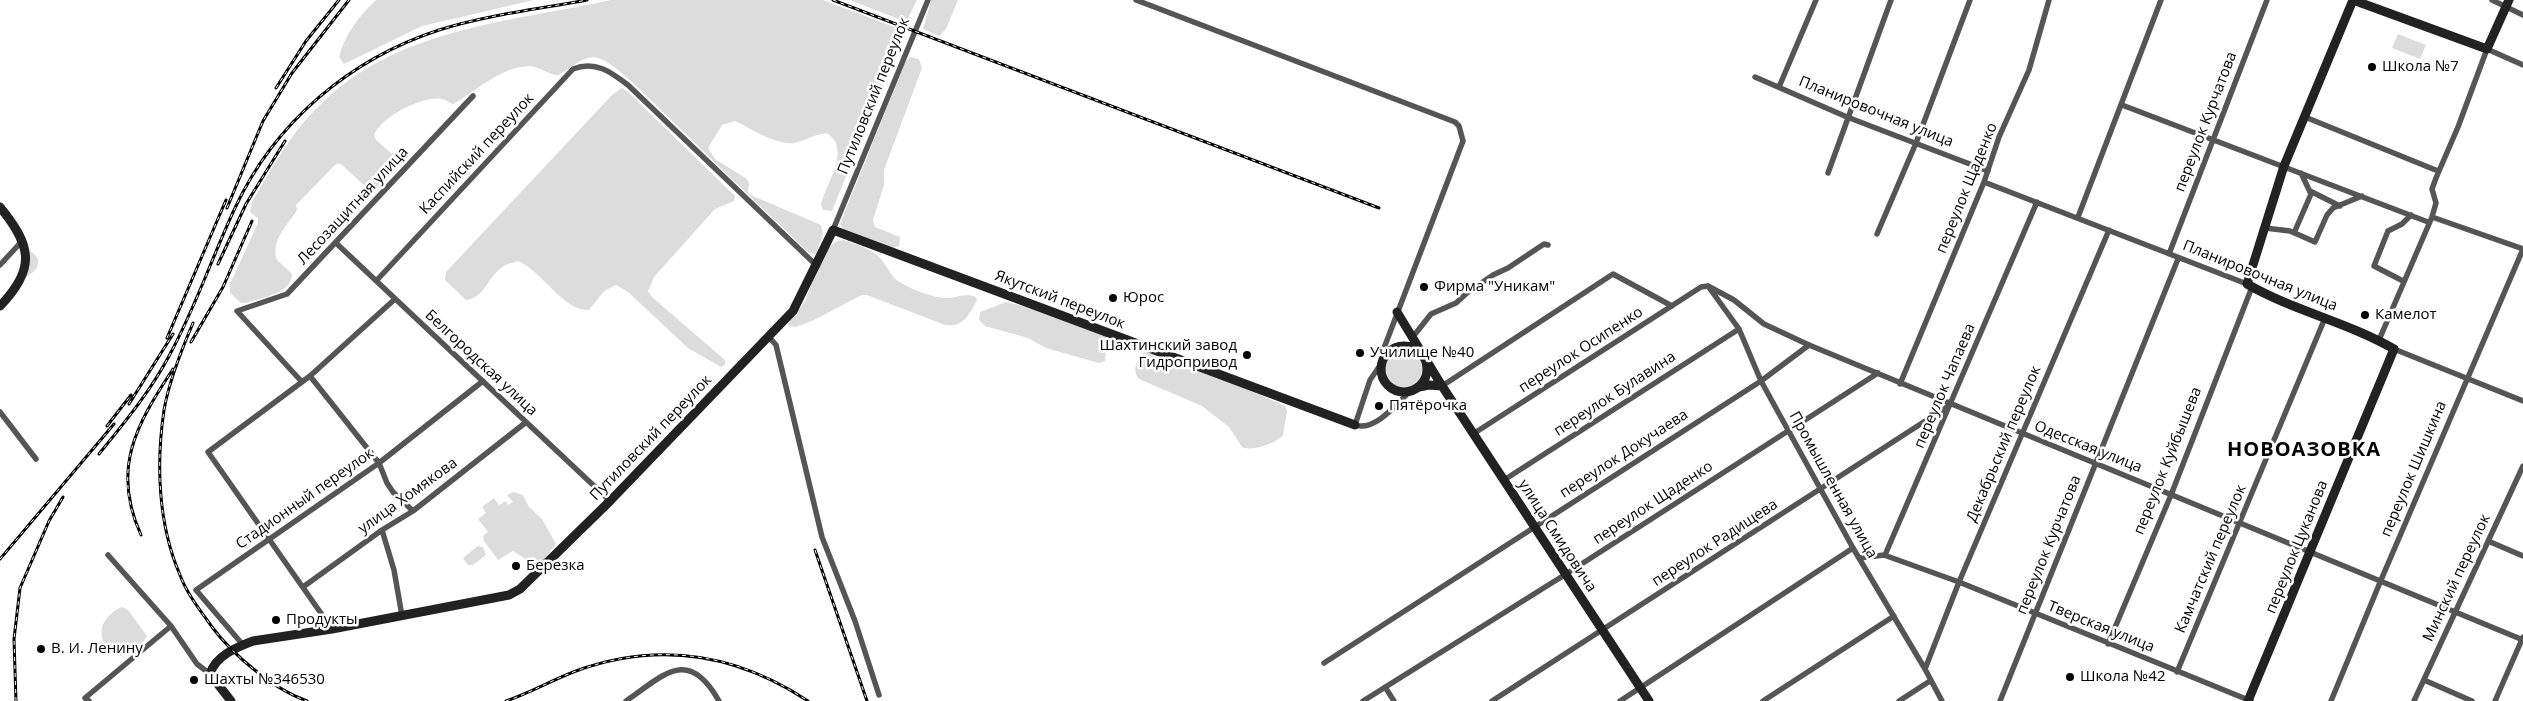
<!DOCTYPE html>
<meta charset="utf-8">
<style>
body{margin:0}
canvas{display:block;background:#fff}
</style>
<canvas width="2523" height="701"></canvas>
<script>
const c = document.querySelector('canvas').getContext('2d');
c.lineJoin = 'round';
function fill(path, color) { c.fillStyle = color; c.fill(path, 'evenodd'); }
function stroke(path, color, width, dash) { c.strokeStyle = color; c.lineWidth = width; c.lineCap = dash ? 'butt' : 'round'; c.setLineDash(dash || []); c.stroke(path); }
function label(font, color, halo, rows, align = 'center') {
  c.font = font + ' "Open Sans",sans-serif'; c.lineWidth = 5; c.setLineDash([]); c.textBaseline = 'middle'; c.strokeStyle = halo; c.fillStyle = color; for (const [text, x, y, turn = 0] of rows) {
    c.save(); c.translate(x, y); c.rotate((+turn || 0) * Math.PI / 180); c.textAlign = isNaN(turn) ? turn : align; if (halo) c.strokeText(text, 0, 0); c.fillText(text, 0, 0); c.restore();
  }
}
const green = new Path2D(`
 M 376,0 L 534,0 L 422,26 L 344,64 L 339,57 C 345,34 359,16 376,0 Z
 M 611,0 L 823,0 L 902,30 L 903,35 L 832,211 L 823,210 L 821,205 C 826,183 852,150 827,133 C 815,134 805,141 794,143 C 775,145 752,129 735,121 L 722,125 L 708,148 L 715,159 L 747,179 L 749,183 L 748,192 L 753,196 L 821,225 L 823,234 L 816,254 L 809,253 C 761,207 713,161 665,114 C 651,101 616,63 598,58 C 582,54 571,70 558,75 C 553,77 538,66 530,66 C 500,67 478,90 453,104 C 449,103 447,100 442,99 C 423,95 381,117 374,135 L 376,140 L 399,160 L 399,167 L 373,190 L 368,189 L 342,165 L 338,163 L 334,166 L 296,205 L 297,210 C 288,225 270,240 277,260 L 292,274 C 293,293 261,298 246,303 L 241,303 L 230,293 L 230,284 L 258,223 L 258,218 L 250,212 L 252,202 C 272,168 290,134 319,106 C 395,28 511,22 611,0 Z
 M 850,0 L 917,0 L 907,20 L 901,20 Z
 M 931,0 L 958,0 L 946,29 L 939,36 L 923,29 Z
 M 2398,34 L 2426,45 L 2420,59 L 2392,48 Z
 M 910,57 L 919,59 L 922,68 L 884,170 L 884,185 L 873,220 L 875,227 L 900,237 L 899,246 L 893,248 L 844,230 L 840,224 L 905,63 Z
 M 622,88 L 627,91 L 735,196 L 734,201 L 715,209 L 654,277 L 648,291 L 652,297 L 725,360 L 725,365 L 721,367 L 688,348 L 628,292 L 616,285 L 604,291 L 589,310 C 564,312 541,270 518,261 C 512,263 505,264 500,269 C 488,278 483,299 466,300 L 445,280 L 446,272 L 612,95 Z
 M 844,240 C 855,245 871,248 879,257 C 888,266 889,276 901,283 C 914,290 935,299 950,298 C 959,297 967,293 976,297 L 977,300 C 969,315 963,328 945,325 L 867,295 L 862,295 L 812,321 L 795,327 L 788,325 C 789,315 799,311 804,303 C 814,284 818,252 837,241 Z
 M 30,251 C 44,259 38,271 26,277 Z
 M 1006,302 L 1027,307 L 1105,335 L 1107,338 L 1105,361 L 1099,363 L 1046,348 L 1028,338 L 985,326 L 979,320 L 980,312 Z
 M1384 369a19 19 0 1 1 38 0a19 19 0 1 1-38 0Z
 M 1145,352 L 1249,390 L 1285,406 L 1287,411 L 1283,435 C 1277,443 1252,452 1242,447 L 1229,427 L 1202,406 L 1139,379 C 1132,370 1136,359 1145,352 Z
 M 513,492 L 523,495 L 529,507 L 542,519 L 556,544 L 538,567 L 513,551 L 498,560 L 484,541 L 483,536 L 488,532 L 478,519 L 486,513 L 482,507 L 494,498 L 499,505 L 506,501 L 508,505 L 513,502 L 507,495 Z
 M 478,546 L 483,547 L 486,555 L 473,565 L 468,565 L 463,558 Z
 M 122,607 L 128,610 L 147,636 L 142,644 L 121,656 C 93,646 97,617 122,607 Z`);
const street = new Path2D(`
 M 1136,0 L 1455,122 L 1459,126 L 1463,141 L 1384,348 L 1383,359
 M 2492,0 L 2523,15
 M 1755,77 L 1847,117 L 1988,171
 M 1779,87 L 1816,0
 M 2122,105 L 2428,222
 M 2305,117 L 2438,171
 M 1828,173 L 1891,0
 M 1984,182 L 2247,284
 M 2310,191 L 2340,206
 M 2078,217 L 2161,0
 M 2432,217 L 2523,249
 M 2265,228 L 2290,231 L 2315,242 L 2327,215 L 2333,208 L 2362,196
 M 833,230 L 928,0
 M 2294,233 L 2311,194 L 2301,173
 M 1877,234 L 1916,143 L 1970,0
 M 336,243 L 610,501
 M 2169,254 L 2267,0
 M 0,265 L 23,240
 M 377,280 L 573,69 C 595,60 611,72 628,85 L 817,266
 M 2403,281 L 2374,266 L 2388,231 L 2402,224 L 2411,215
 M 1708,286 L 1734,300 L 1764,324 L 1809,345 L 2523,640
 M 769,337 L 776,345 L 822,537 L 855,621 L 879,695
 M 1412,338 L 1431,314 L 1456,303 L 1467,293 L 1493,275 L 1508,268 L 1544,244 L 1548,245
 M 2379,340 L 2432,217 L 2436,203 L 2432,189 L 2436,178 L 2458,127 L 2487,49 L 2523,65
 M 2394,349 L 2523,401
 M 1381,364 L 1370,380 L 1355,425 C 1374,432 1397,404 1409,392
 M 310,376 L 379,463 L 387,483 L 393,492 L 413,511
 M 302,382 L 237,311 L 287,294 L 473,96
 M 1900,384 L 1984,182 L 1999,137 L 2029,70 L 2049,0
 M 1442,386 L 1613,274 L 1672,306
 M 0,412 L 36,459
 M 1473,434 L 1701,287 L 1708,286 L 1739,329 L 1761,381 L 1853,548 L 1925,669 L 1942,701
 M 1504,480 L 1739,329
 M 382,530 L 394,570 L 402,616
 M 2488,541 L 2523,556
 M 108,555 L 171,626 L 197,664 L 210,674
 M 1885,555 L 2037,202
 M 1859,558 L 1884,555 L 1959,582 L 2251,701
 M 303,587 L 382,530 L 413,511 L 525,423
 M 332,629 L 208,452 L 310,376 L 395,299
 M 2108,644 L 2171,495 L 2252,287
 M 243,645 L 196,590 L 379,463 L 483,381
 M 1324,663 L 1761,381 L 1809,345
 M 1925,669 L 1959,582 L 2109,230
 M 2177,672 L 2325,318
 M 2424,680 L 2472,701
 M 1385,687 L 1394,701
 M 89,701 L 85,698 L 171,626
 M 626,701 C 664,675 688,646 719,701
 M 1363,701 L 1566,574 L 1878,373
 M 1492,701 L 1950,405
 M 1620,701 L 1853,548
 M 1763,701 L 1894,616
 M 1899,701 L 1930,681
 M 2000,701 L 2178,259
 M 2331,701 L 2381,580 L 2523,249
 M 2414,701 L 2523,466
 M 2495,701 L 2523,637`);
const secondary = new Path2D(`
 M 0,207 C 31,245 37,268 0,306
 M 1397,312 L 1442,386 L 1649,701
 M1381 369a23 23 0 1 1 46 0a23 23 0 1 1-46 0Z
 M 1419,387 L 1429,385 L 1442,386
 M 231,701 L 210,674 C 215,656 237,647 253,641 L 332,629 L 509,595 L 520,589 L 610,501 L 793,311 L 833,230 L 1355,425
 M 2248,701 L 2394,349 C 2347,322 2294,311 2247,284 L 2284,166 L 2353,0 L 2487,49 L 2509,0`);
const rail = new Path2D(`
 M 833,0 L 1379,208
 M 276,88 L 306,41 L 339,0
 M 227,208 L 263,121 L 292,73 L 349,0
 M 218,264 L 246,204 L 285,141
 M 193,323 C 181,351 169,381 164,410 C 156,464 158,524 180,575 C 187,594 200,610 212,627 C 233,655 273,689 307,701
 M 167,338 L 226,200
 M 191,342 L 223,287 L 252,221
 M 129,404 L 173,334
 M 107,426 L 131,395
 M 99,454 C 124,423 150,392 169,356 C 195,309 212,257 235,208 C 275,122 350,59 439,30 C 486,15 539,9 587,0
 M 141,535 C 111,469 136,425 173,369
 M 815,550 L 867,701
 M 0,559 L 114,424
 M 16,701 L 14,639 L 20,588 L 49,521 L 63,497
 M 506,701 C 530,693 552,680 576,671 C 659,641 735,653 808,701`);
const markers = [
 [2372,67,5,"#000"],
 [1424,287,5,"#000"],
 [1113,298,5,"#000"],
 [2365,315,5,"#000"],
 [1360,353,5,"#000"],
 [1247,355,5,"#000"],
 [1379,406,5,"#000"],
 [516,566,5,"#000"],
 [276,620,5,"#000"],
 [41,649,5,"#000"],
 [2070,677,5,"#000"],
 [194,680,5,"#000"]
];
const poiNames = [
 ["Школа №7",2382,67],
 ["Фирма \"Уникам\"",1434,287],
 ["Юрос",1123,298],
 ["Камелот",2375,315],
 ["Шахтинский завод",1237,346,"right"],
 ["Гидропривод",1237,363,"right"],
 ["Училище №40",1370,353],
 ["Пятёрочка",1389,406],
 ["Березка",526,566],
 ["Продукты",286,620],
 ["В. И. Ленину",51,649],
 ["Школа №42",2080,677],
 ["Шахты №346530",204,680]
];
const streetNames = [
 ["Путиловский переулок",874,96,-68],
 ["Планировочная улица",1876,112,22],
 ["переулок Курчатова",2206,122,-69],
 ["Каспийский переулок",477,154,-47],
 ["переулок Щаденко",1967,188,-68],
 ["Лесозащитная улица",353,206,-47],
 ["Планировочная улица",2260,276,22],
 ["Якутский переулок",1060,300,21],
 ["переулок Осипенко",1581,350,-33],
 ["Белгородская улица",481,363,43],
 ["переулок Чапаева",1945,386,-67],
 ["переулок Булавина",1615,394,-33],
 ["Путиловский переулок",651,438,-46],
 ["Декабрьский переулок",2004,444,-67],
 ["Одесская улица",2088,447,22],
 ["переулок Докучаева",1624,454,-33],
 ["переулок Куйбышева",2168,461,-68],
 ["переулок Шишкина",2414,469,-67],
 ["Промышленная улица",1833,485,61],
 ["улица Хомякова",408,496,-36],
 ["Стадионный переулок",305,499,-35],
 ["переулок Щаденко",1653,503,-33],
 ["улица Смидовича",1557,536,57],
 ["переулок Радищева",1715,543,-33],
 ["переулок Курчатова",2049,545,-68],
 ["переулок Цуканова",2297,547,-68],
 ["Камчатский переулок",2211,559,-67],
 ["Минский переулок",2457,578,-65],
 ["Тверская улица",2101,627,22]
];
const districtNames = [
 ["НОВОАЗОВКА",2304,450]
];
fill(green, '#dcdcdc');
stroke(street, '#555', 5.5);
stroke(secondary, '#222', 9);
stroke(rail, '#000', 3);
stroke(rail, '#fff', 1, [4]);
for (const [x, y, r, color] of markers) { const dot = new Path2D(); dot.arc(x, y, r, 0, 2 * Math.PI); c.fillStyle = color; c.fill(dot); stroke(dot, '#fff', 2); }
label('15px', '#000', '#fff', poiNames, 'left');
label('15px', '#000', '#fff', streetNames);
c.letterSpacing = '1px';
label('bold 20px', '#000', '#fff', districtNames);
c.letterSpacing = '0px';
</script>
